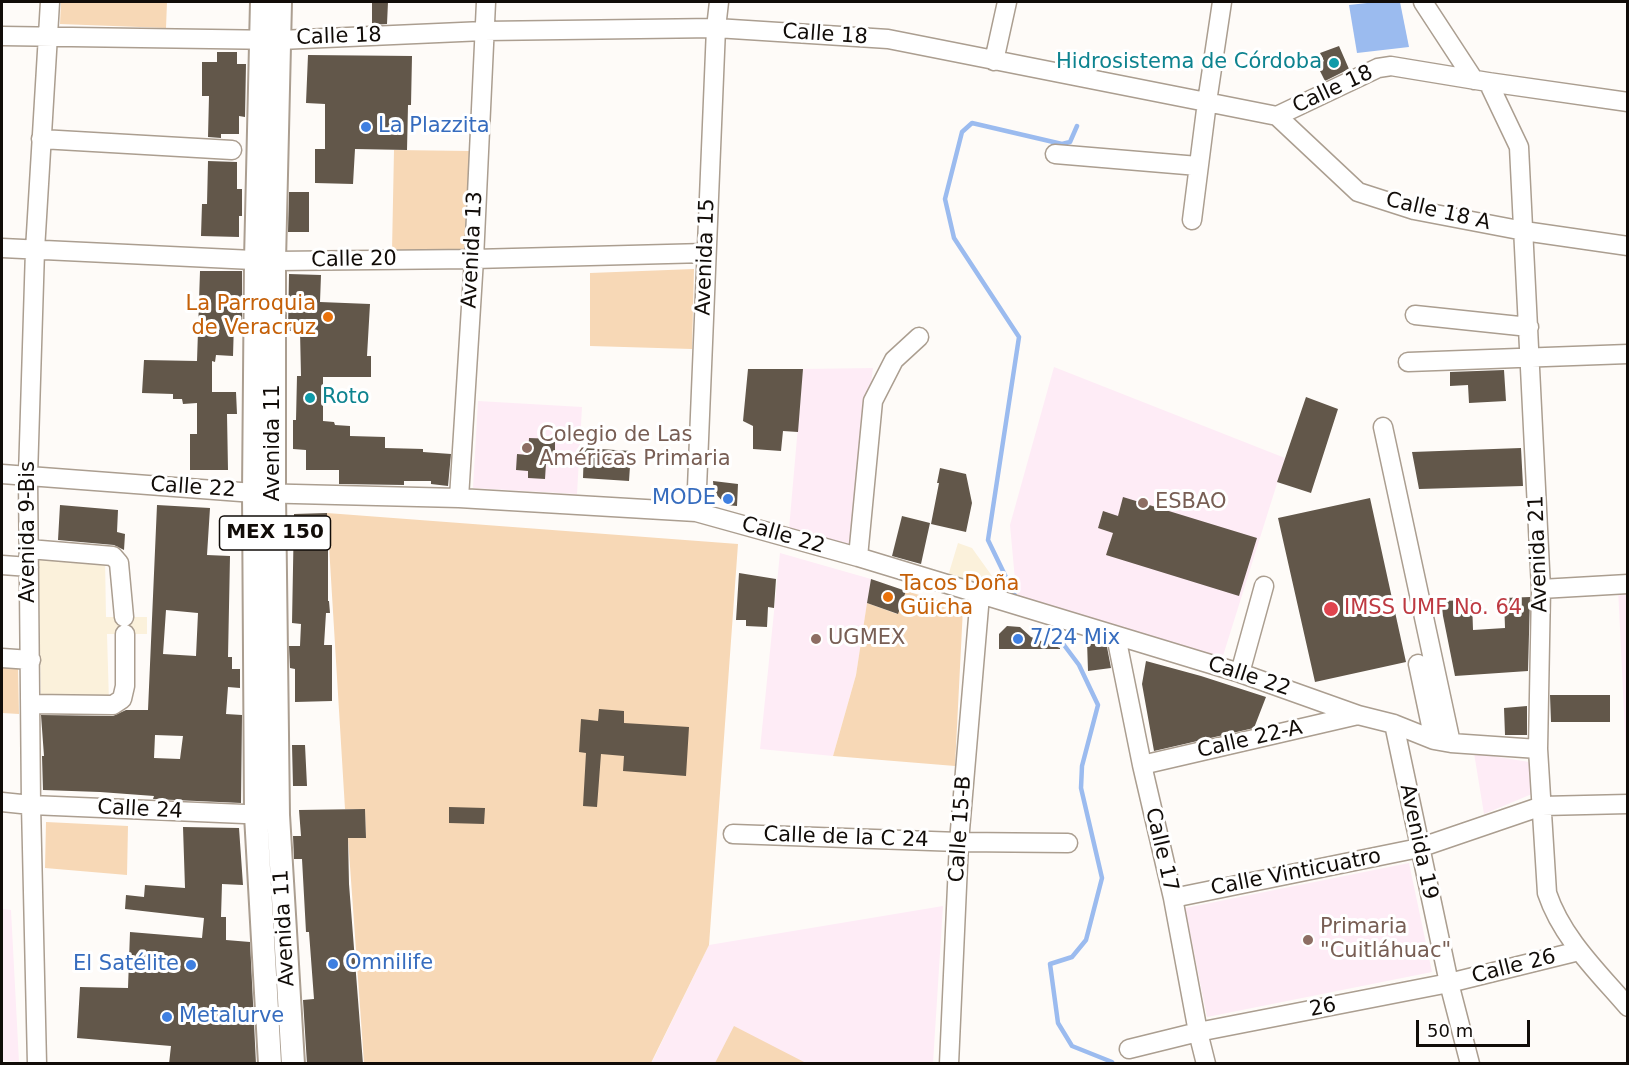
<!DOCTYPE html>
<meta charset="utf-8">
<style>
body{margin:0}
#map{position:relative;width:1629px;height:1065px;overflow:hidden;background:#fefbf8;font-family:"DejaVu Sans",sans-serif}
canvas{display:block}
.frame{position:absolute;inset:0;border:3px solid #110c08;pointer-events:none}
.scale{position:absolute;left:1416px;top:1020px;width:114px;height:27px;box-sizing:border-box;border:3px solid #110c08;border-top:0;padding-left:8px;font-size:18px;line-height:21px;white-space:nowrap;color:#110c08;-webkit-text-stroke:4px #fff;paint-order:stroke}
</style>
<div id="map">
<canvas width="1629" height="1065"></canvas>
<div class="frame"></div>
<div class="scale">50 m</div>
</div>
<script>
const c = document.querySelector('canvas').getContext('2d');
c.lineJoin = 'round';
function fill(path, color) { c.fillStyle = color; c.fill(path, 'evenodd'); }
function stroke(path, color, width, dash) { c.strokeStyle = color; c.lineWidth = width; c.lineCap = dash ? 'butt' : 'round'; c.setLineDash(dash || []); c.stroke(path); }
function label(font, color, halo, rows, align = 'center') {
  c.font = font + ' "DejaVu Sans",sans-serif'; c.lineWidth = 6; c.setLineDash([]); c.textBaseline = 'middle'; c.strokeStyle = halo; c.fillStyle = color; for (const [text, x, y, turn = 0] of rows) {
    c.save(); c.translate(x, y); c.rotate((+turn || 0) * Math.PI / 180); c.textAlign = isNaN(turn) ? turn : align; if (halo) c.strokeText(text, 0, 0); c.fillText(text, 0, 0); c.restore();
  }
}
const commercial = new Path2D(`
 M 958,543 L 972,548 L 997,583 L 994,590 L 948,576 Z
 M 38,552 L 105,558 L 106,617 L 147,617 L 147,634 L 107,634 L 109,702 L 41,699 Z`);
const education = new Path2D(`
 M 1054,367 L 1285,458 L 1222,659 L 1018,595 L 1015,580 L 1010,525 Z
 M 873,368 L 851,546 L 789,529 L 803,369 Z
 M 478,401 L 582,407 L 577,494 L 473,488 Z
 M 780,553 L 871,579 L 856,675 L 833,756 L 760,749 Z
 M 1618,587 L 1627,587 L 1627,776 Z
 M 1474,753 L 1529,762 L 1532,794 L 1484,814 Z
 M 1409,863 L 1432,972 L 1207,1017 L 1185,908 Z
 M 943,906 L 933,1063 L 651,1064 L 709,945 Z
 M 2,909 L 11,910 L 19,1062 L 2,1060 Z`);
const green = new Path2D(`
 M 61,2 L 167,2 L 166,28 L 60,24 Z
 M 394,150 L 470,151 L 464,250 L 392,251 Z
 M 694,269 L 692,349 L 590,346 L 590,273 Z
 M 327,513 L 738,544 L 709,945 L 651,1063 L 364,1063 L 348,838 L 366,838 L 365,809 L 345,809 Z
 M 906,591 L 963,608 L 955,766 L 833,756 L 856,675 L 867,603 L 897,614 Z
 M 2,667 L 18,668 L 19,714 L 2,713 Z
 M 46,822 L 128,826 L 127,875 L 45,868 Z
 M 734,1026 L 806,1063 L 715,1063 Z`);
const water = new Path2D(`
 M 1376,2 L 1400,2 L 1409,47 L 1357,53 L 1349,5 Z`);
const stream = new Path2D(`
 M 1016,598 L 988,540 L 1019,337 L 954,238 L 945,199 L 962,132 L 972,123 L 1062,144 L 1070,142 L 1077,126
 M 1061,641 L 1079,665 L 1098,705 L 1082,766 L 1081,788 L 1102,878 L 1086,940 L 1072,957 L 1050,964 L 1058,1023 L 1072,1046 L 1112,1062 L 1113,1064`);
const building = new Path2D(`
 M 372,2 L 388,2 L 387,24 L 372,25 Z
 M 1339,46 L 1349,69 L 1325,81 L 1317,65 L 1324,61 L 1320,53 Z
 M 217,52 L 237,52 L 237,64 L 246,64 L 245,117 L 239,116 L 239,134 L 221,134 L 221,138 L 208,137 L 209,96 L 202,96 L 202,62 L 217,62 Z
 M 308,55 L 412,56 L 411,105 L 408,105 L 407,150 L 355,149 L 353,184 L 315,183 L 315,149 L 325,149 L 325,104 L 306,103 Z
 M 208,161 L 237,162 L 237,189 L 242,189 L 242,216 L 239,216 L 239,237 L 201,236 L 202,204 L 207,204 Z
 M 289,192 L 309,192 L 309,232 L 288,232 Z
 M 200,271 L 242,271 L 242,322 L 234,322 L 233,356 L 216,355 L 215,362 L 212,361 L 212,392 L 236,392 L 237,414 L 227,414 L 228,470 L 190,470 L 190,434 L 197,434 L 197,403 L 183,404 L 182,399 L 173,399 L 173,394 L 142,393 L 144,360 L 197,361 Z
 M 289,274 L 321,275 L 320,302 L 370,304 L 367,356 L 371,356 L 371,377 L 323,377 L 323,421 L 334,422 L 335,425 L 350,426 L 350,436 L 385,437 L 385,448 L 423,449 L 423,452 L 451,454 L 448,486 L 431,484 L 431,481 L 404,481 L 404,485 L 339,484 L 339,470 L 306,470 L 306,450 L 293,449 L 293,420 L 296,420 L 297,376 L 301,376 L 300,331 L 288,331 Z
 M 748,369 L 803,369 L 798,432 L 783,431 L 781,451 L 753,449 L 753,426 L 743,421 Z
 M 1504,370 L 1506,401 L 1469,403 L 1468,385 L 1450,386 L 1450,372 Z
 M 1306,397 L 1338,409 L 1311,493 L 1277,482 Z
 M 529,438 L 555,439 L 555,463 L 546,463 L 545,479 L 528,478 L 528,471 L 516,470 L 517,454 L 528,455 Z
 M 584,448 L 631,451 L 629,481 L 583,478 Z
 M 1521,448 L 1523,486 L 1419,489 L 1412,452 Z
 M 940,468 L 966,474 L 972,503 L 966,532 L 931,524 L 939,483 L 937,483 Z
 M 713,481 L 738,484 L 737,506 L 726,505 L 714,492 Z
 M 1123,497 L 1257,538 L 1239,596 L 1106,555 L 1113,533 L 1098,528 L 1103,511 L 1118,516 Z
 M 1370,498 L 1406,662 L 1315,682 L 1278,518 Z
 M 60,505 L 118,510 L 117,532 L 125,534 L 124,550 L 114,545 L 58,540 Z
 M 157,505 L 210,508 L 207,555 L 230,556 L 228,657 L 232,657 L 232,669 L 240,669 L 240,688 L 228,687 L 226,714 L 242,715 L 241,803 L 153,799 L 154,796 L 100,792 L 43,790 L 42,756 L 44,756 L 41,715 L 113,716 L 126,710 L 148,710 ZM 166,610 L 198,613 L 196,656 L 163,654 ZM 155,735 L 183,736 L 180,759 L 154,758 Z
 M 327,513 L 328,547 L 328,601 L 329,601 L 330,613 L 326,613 L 324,645 L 332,645 L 332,701 L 295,702 L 295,669 L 290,668 L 289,646 L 300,646 L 301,624 L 292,623 L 294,514 Z
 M 902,516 L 930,523 L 921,564 L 892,556 Z
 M 739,573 L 776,579 L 774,608 L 768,607 L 767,627 L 746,626 L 746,620 L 736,620 Z
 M 871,579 L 906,591 L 898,614 L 867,603 Z
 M 1530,597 L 1528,671 L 1455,676 L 1440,601 L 1472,600 L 1473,630 L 1505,628 L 1504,598 Z
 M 1007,626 L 1020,627 L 1031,637 L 1060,648 L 1060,649 L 999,649 L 999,634 Z
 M 1087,641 L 1107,647 L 1111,668 L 1088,671 Z
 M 1146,661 L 1201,676 L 1266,697 L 1254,728 L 1154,751 L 1142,684 Z
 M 1550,695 L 1610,695 L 1610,722 L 1551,722 Z
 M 1527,706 L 1527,735 L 1505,735 L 1504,708 Z
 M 599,709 L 624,711 L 624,723 L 689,727 L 686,776 L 623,771 L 624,756 L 601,754 L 597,807 L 583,806 L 586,753 L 579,752 L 581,719 L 598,721 Z
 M 292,745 L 305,745 L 307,786 L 293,786 Z
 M 449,807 L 485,808 L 484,824 L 449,823 Z
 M 365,809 L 366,838 L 348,838 L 349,884 L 363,1064 L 307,1064 L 303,1000 L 314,999 L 309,932 L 306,932 L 302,859 L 294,859 L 293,836 L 301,836 L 299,810 Z
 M 183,827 L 239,828 L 243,885 L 222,884 L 221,917 L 226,917 L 226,940 L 250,942 L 256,1064 L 169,1064 L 171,1046 L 77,1038 L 80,987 L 128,988 L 130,932 L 202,938 L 204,918 L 125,909 L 126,895 L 144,897 L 145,885 L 185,888 Z`);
const minor = new Path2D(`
 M 1423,2 L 1474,80
 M 2,36 L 280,40 L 484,31 L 716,28 L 888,39 L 1277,116 L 1378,68 L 1391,66 L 1488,82 L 1628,102
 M 994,61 L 1007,2
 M 1488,82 L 1519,147 L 1541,589 L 1538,749 L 1547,893 C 1562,938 1598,972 1628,1007
 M 1277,116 L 1358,192 L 1414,210 L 1524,231 L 1628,246
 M 41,139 L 232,150
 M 1055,154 L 1198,166
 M 1192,220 L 1207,102 L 1222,2
 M 2,248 L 274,261 L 474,259 L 706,253
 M 1415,315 L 1529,327
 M 1408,362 L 1628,354
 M 1383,427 L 1451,743
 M 2,474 L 254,493 L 459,498 L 696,512 L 858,557 L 1240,673 L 1358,715 L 1394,724 L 1434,740 L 1451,743 L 1538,749
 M 459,498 L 474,259 L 486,2
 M 696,512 L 716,28 L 719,2
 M 29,549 L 113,556 L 119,563 L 124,617
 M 858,557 L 873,401 L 894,360 L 919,337
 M 2,565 L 29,567
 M 1541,589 L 1628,584
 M 1116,636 L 1142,765 L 1173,898 L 1198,1032 L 1206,1064
 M 2,658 L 31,660
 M 1418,664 L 1434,740
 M 1240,673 L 1264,586
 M 31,704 L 113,705 L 122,699 L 125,686 L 125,634
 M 1394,724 L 1449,983 L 1470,1064
 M 1142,765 L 1358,715
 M 2,802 L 31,805 L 268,815
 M 733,834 L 959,842 L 1068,843
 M 1173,898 L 1419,848 L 1542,806 L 1628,804
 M 1129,1049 L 1198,1032 L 1449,983 L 1579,951
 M 37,1064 L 31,805 L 28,476 L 35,250 L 50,2
 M 949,1064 L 959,842 L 980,595`);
const major = new Path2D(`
 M 262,2 L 256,260 L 254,493 L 256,815 L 270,1064
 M 280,2 L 274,261 L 274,494 L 278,815 L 293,1064`);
const markers = [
 [1334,63,6,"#0f9aa8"],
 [366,127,6,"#3f7fe0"],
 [328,317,6,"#e8710a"],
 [310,398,6,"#0f9aa8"],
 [527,448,6,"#8d6e63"],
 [728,499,6,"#3f7fe0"],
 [1143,503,6,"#8d6e63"],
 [888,597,6,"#e8710a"],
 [1331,609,8,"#e0444e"],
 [816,639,6,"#8d6e63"],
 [1018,639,6,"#3f7fe0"],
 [1308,940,6,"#8d6e63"],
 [333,964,6,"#3f7fe0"],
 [191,965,6,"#3f7fe0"],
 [167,1017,6,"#3f7fe0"]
];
const shields = [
 [275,533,111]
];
const shieldNames = [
 ["MEX 150",275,533]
];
const streetNames = [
 ["Calle 18",825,35,4],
 ["Calle 18",339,37,-2],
 ["Calle 18",1333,90,-25],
 ["Calle 18 A",1438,212,13],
 ["Avenida 13",473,250,-87],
 ["Avenida 15",706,257,-88],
 ["Calle 20",354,260,-1],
 ["Avenida 11",274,443,-90],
 ["Calle 22",193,488,4],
 ["Avenida 9-Bis",29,532,-90],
 ["Calle 22",783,536,16],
 ["Avenida 21",1539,554,-92],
 ["Calle 22",1249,677,18],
 ["Calle 22-A",1250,740,-13],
 ["Calle 24",140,810,3],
 ["Calle 15-B",961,829,-86],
 ["Calle de la C 24",846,838,2],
 ["Avenida 19",1418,842,78],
 ["Calle 17",1161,850,77],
 ["Calle Vinticuatro",1296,873,-11],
 ["Avenida 11",285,928,-93],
 ["Calle 26",1514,967,-14],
 ["26",1323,1008,-11]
];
const cultureNames = [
 ["Hidrosistema de Córdoba",1322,63],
 ["Roto",322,398,"left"]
];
const shopNames = [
 ["La Plazzita",378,127],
 ["MODE",716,499,"right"],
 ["7/24 Mix",1030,639],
 ["Omnilife",345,964],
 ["El Satélite",179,965,"right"],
 ["Metalurve",179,1017]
];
const foodNames = [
 ["La Parroquia",316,305],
 ["de Veracruz",316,329],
 ["Tacos Doña",900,585,"left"],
 ["Güicha",900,609,"left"]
];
const educationNames = [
 ["Colegio de Las",539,436],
 ["Américas Primaria",539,460],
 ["ESBAO",1155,503],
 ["UGMEX",828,639],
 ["Primaria",1320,928],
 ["\"Cuitláhuac\"",1320,952]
];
const healthNames = [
 ["IMSS UMF No. 64",1344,609]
];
fill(commercial, '#fbf1db');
fill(education, '#feecf6');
fill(green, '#f7d8b6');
fill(water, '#9bbbef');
stroke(stream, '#9bbbef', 4.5);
fill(building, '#62574a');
stroke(minor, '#ab9e90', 21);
stroke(major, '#ab9e90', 26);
stroke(minor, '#fff', 18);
stroke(major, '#fff', 22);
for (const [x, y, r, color] of markers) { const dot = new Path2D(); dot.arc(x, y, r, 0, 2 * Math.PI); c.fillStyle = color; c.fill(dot); stroke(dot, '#fff', 2); }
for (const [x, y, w] of shields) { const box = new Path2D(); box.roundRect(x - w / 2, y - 17, w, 34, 4.5); c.fillStyle = '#fff'; c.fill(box); stroke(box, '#110c08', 1.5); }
label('bold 20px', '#110c08', null, shieldNames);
label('21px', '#110c08', '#fff', streetNames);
label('21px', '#0d838f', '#fff', cultureNames, 'right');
label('21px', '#366cbe', '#fff', shopNames, 'left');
label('21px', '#c56008', '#fff', foodNames, 'right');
label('21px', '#785e54', '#fff', educationNames, 'left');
label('21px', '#be3a42', '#fff', healthNames, 'left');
</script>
